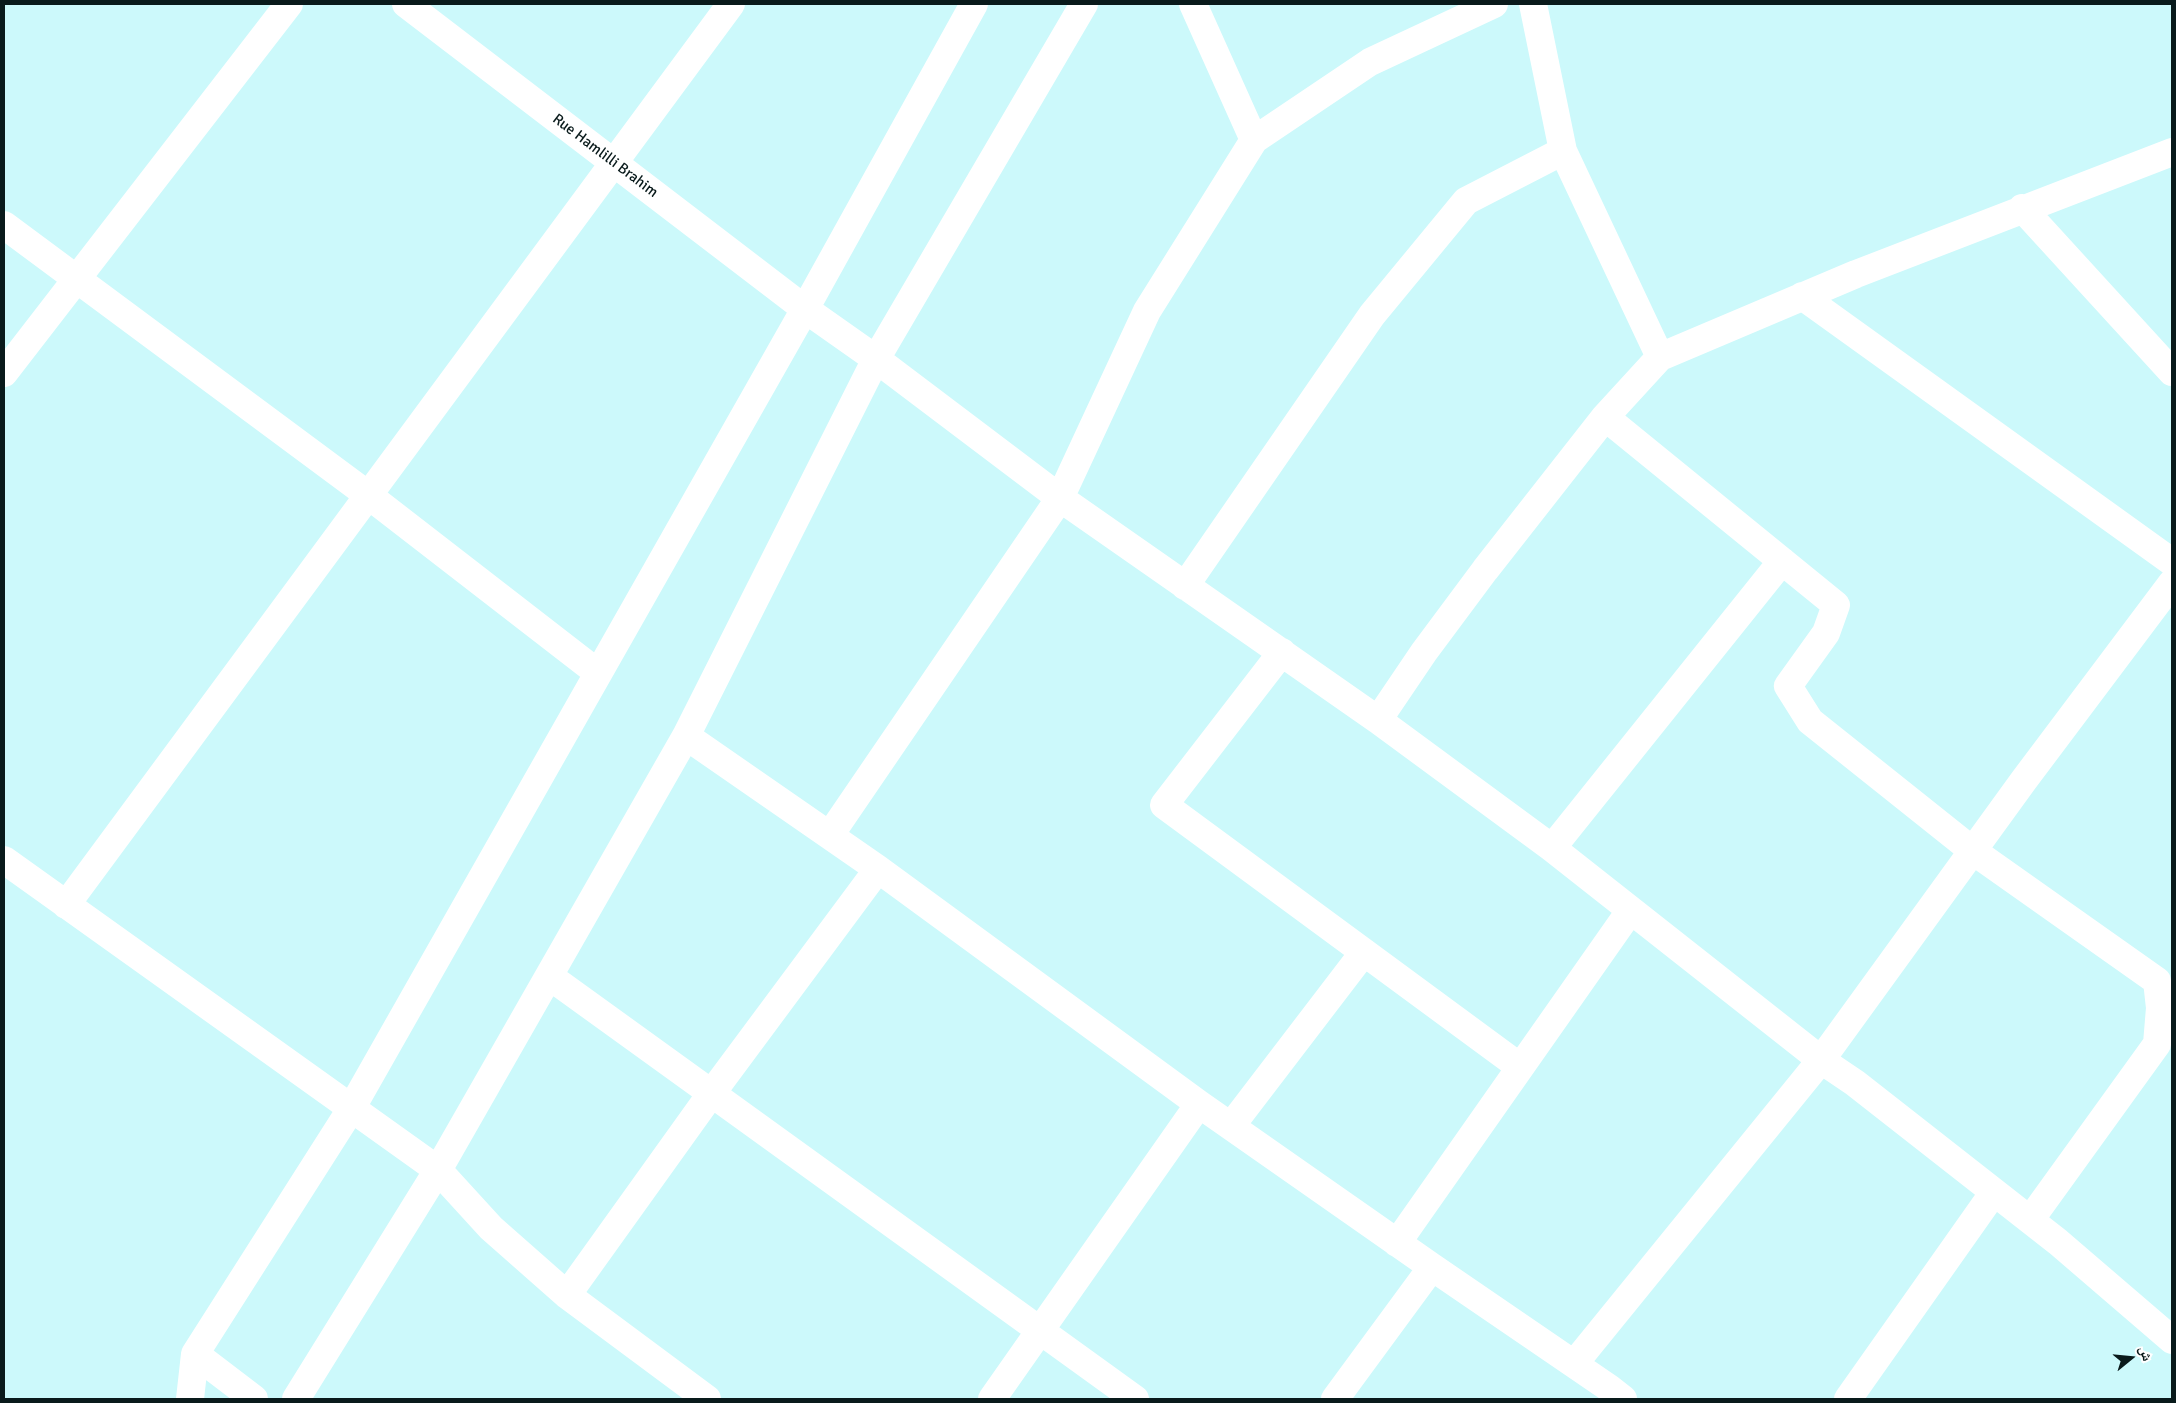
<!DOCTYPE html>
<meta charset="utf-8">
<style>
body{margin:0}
#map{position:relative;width:2176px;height:1403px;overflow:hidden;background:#ccf9fb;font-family:Signika,"Noto Naskh Arabic",sans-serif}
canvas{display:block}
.frame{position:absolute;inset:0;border:5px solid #091a1b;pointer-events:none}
.north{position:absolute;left:2106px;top:1333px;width:50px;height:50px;-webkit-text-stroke:4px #fff;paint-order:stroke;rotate:73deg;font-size:14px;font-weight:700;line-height:20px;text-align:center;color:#091a1b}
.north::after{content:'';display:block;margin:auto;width:18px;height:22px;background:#091a1b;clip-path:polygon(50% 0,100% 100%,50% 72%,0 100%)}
</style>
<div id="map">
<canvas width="2176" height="1403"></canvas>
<div class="frame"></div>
<div class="north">ش</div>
</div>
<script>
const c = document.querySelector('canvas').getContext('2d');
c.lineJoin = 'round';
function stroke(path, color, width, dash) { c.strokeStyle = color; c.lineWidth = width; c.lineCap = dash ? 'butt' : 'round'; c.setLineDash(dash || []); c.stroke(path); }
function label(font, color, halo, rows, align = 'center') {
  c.font = font + ' Signika,sans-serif'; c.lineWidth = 4; c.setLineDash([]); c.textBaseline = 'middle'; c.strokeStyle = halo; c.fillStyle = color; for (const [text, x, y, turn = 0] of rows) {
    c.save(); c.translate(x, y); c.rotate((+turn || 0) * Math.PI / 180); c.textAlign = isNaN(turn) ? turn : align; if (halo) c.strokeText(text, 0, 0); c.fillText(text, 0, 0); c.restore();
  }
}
const minor = new Path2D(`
 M 406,4 L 805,309 L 876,359 L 1060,498 L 1378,720 L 1552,848 L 1821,1060 L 1855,1083 L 2058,1242 L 2172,1340
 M 1193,4 L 1254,140
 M 1533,4 L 1563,151 L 1660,357
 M 2022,208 L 2172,372
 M 4,225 L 368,495 L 598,673
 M 1802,296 L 2172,562
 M 4,373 L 289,4
 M 1605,417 L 1836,605 L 1826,633 L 1788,686 L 1810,721 L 1973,851 L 2157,981 L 2160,1008 L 2157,1044 L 2030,1220
 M 1185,586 L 1372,315 L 1466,201 L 1563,151
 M 1282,652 L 1164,805 L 1520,1067
 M 1378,720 L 1424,652 L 1485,570 L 1605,417 L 1660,357 L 1856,274 L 2172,152
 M 686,736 L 878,869 L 1199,1104 L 1432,1267 L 1609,1388 L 1623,1399
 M 830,835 L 1060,498 L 1147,311 L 1254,140 L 1370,62 L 1494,4
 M 1552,848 L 1782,561
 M 4,860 L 438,1170 L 491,1228 L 567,1295 L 707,1399
 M 66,905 L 731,4
 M 549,976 L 1135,1399
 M 1231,1126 L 1364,952
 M 1397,1243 L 1630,911
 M 567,1295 L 711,1094 L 878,869
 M 195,1354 L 254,1399
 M 1574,1364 L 1821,1060 L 2024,780 L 2172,583
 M 190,1399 L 195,1354 L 351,1109 L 805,309 L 974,4
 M 296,1399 L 438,1170 L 686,736 L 876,359 L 1084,4
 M 992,1399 L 1199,1104
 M 1335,1399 L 1432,1267
 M 1848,1399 L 1994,1192`);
const streetNames = [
 ["Rue Hamlilli Brahim",605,156,37]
];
stroke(minor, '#fff', 28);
label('15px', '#091a1b', '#fff', streetNames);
</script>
